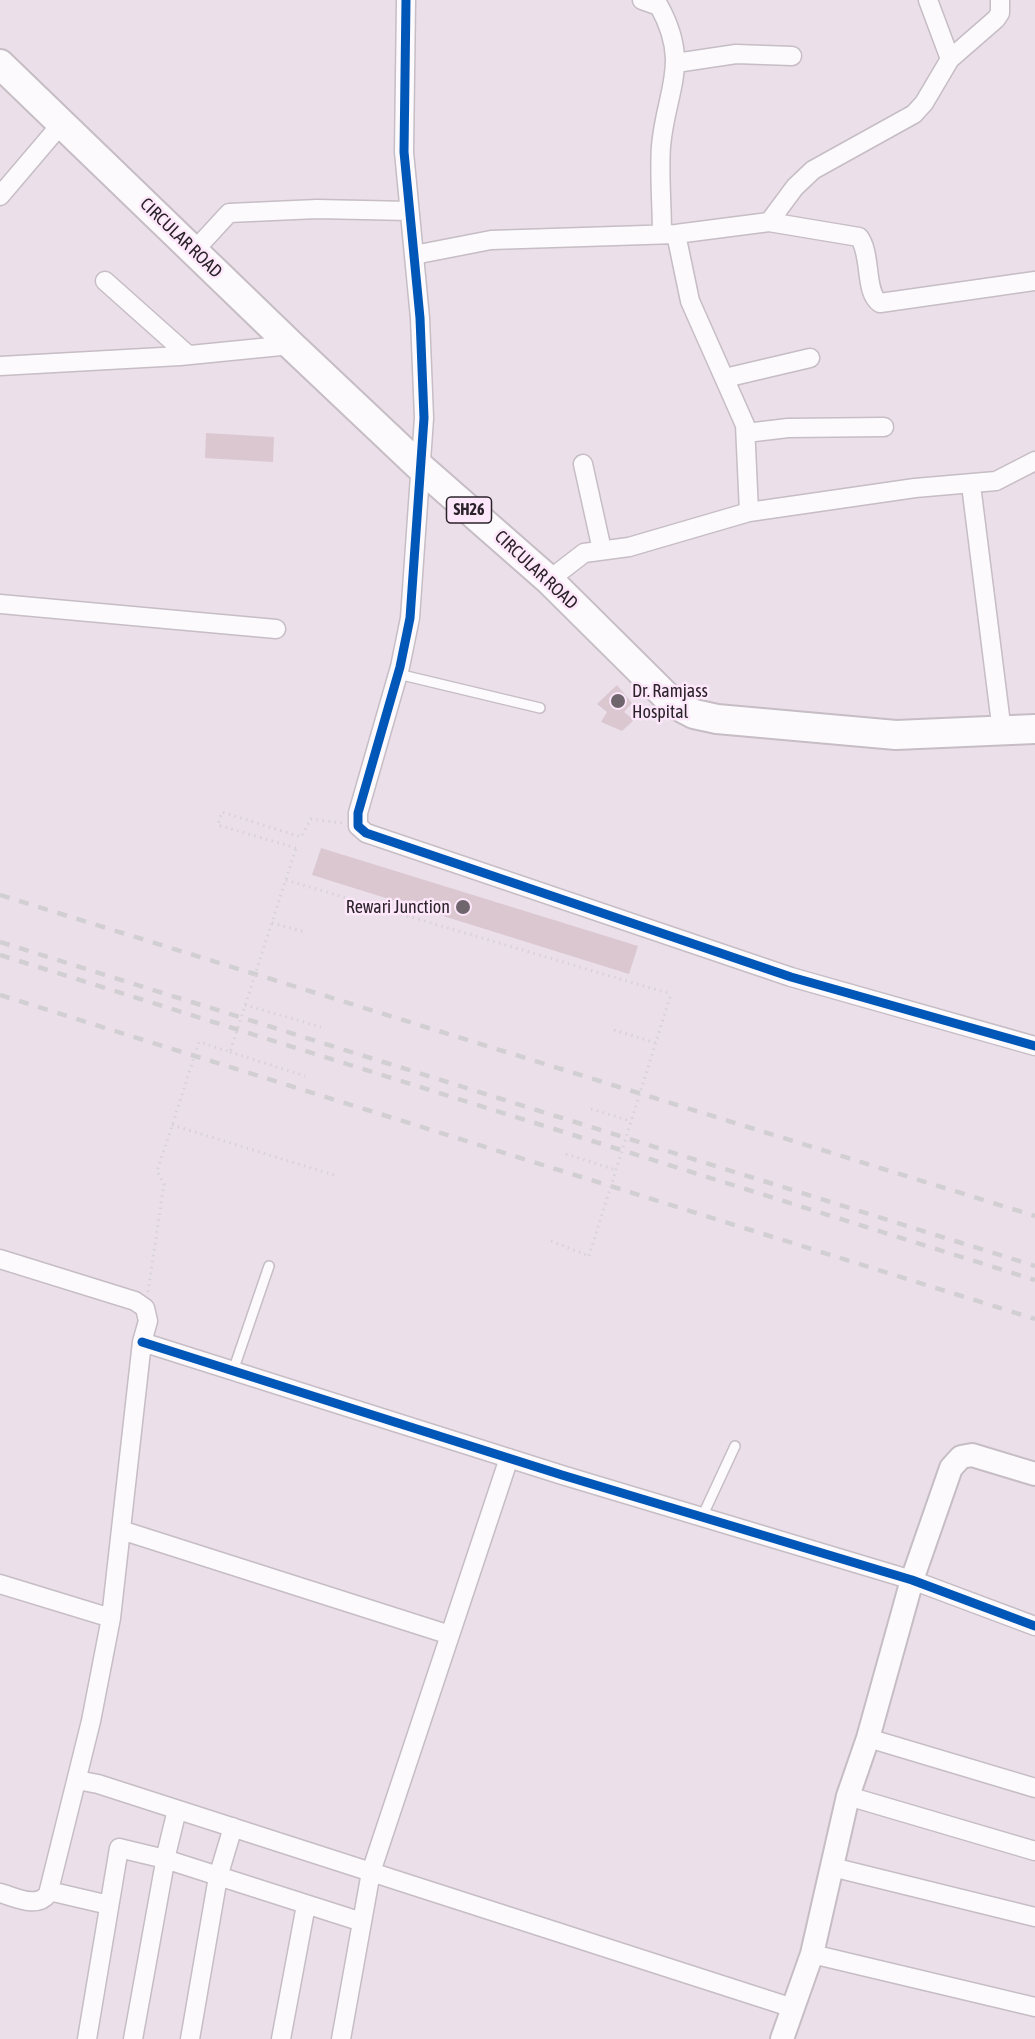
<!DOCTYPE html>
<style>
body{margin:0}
canvas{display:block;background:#ebdfea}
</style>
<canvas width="1035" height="2039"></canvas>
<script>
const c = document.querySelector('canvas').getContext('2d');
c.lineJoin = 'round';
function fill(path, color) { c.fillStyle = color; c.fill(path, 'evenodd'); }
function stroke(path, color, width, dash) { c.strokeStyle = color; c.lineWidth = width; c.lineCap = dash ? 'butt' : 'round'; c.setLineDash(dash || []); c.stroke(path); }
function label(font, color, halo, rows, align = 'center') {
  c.font = font + ' "Asap Condensed",sans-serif'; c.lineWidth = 5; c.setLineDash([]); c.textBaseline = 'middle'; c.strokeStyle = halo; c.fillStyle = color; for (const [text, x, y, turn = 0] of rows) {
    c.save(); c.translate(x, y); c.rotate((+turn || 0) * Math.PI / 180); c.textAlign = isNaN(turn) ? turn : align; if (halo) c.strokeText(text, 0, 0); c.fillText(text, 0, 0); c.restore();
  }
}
const building = new Path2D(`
 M 206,433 L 274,437 L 273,462 L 205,458 Z
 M 617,685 L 632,703 L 624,712 L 634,720 L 622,731 L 601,722 L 607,712 L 597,704 Z
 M 321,848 L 638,946 L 629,974 L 312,875 Z`);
const path = new Path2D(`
 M 296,848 L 218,825 L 222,812 L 301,837 L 311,819 L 342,823
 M 286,880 L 671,994
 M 272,923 L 305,932
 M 245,1005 L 321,1027
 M 614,1030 L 656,1043
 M 230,1052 L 305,1076
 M 591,1109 L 631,1121
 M 172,1125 L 334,1175
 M 566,1154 L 616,1170
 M 551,1241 L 589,1256
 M 148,1292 L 164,1184 L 157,1171 L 169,1135`);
const service = new Path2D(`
 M 398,674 L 540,708
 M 233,1371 L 269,1266
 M 702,1517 L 735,1446`);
const minor = new Path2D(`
 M 406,0 L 404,152 L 420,318 L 424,418 L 410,618 L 400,667 L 358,813 L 358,826 L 366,833 L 791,977 L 1035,1046
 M 642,0 L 659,6 C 691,64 666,90 661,146 C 659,175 662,205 662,234
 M 928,0 L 950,59
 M 676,63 L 736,54 L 792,56
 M 0,196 L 62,123
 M 769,222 L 795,187 L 813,170 L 914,114 L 924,103 L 950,59 L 996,19 L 1000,13 L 1000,0
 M 676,234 L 690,301 L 745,425 L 749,512
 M 194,251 L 229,213 L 317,209 L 409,211
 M 414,255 L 491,240 L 676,234 L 769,222 L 859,237 C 872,254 864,293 880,303 L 1035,281
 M 105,281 L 188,355
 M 0,366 L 180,356 L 291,345
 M 725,378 L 810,358
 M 746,433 L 788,428 L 884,427
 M 583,464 L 602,550
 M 971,485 L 1002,732
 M 549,580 L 584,553 L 629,547 L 749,512 L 915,488 L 996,481 L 1035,461
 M 0,604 L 276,629
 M 0,1259 L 135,1301 L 145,1308 L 148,1321 L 142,1342 L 111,1618 L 91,1721 L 48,1894 C 37,1909 15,1897 0,1893
 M 142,1342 L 562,1475 L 912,1580 L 1035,1626
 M 121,1530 L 450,1635
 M 0,1584 L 111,1618
 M 868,1738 L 1035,1788
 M 77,1780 L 98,1784 L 793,2008
 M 848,1796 L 1035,1851
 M 832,1867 L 1035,1917
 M 49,1891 L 109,1905
 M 812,1954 L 1035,2007
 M 87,2039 L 119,1848 L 165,1859 L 362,1922
 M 133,2039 L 167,1851 L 177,1810
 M 190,2039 L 218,1877 L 233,1827
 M 281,2039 L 306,1905
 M 341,2039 L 371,1872 L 509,1458`);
const tertiary = new Path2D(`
 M 782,2039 L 812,1954 L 848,1796 L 868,1738 L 912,1580 L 951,1468 L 961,1457 L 972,1455 L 1035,1474`);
const primary = new Path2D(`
 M 0,64 L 291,345 L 419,466 L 549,580 L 673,703 L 694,714 L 717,719 L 896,735 L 1035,729`);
const rail = new Path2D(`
 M 0,895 L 1035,1216
 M 0,942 L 1035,1266
 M 0,955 L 1035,1280
 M 0,995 L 1035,1319`);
const pathBridge = new Path2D(`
 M 169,1135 L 199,1042 L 230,1052 L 296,848
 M 589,1256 L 671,994`);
const cycleway = new Path2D(`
 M 406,0 L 404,152 L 420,318 L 424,418 L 410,618 L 400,667 L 358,813 L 358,826 L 366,833 L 791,977 L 1035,1046
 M 142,1342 L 562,1475 L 912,1580 L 1035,1626`);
const markers = [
 [618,701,8,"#6e656d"],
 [463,907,8,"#6e656d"]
];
const shields = [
 [469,510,45]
];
const shieldNames = [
 ["SH26",469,510]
];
const streetNames = [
 ["CIRCULAR ROAD",181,238,44],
 ["CIRCULAR ROAD",536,570,43]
];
const poiNames = [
 ["Dr. Ramjass",632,691],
 ["Hospital",632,712],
 ["Rewari Junction",450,907,"right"]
];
fill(building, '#dac7d0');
stroke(service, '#c6bdc5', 12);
stroke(minor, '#c6bdc5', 21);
stroke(tertiary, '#c6bdc5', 26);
stroke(primary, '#c6bdc5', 32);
stroke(path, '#d7d3d6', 3, [1.5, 4.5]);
stroke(service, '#fcfafc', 9);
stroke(minor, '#fcfafc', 18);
stroke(tertiary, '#fcfafc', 22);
stroke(primary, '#fcfafc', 28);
stroke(rail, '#d2cfd2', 4.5, [10, 10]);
stroke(pathBridge, '#d7d3d6', 3, [1.5, 4.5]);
stroke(cycleway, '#0057b8', 9);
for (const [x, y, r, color] of markers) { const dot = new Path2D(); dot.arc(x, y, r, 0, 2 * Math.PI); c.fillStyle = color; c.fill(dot); stroke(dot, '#fee7fb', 2); }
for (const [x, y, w] of shields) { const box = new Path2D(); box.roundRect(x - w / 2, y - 13, w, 26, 4.5); c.fillStyle = '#fee7fb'; c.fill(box); stroke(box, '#2b232a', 1.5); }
label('bold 16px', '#2b232a', null, shieldNames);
label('18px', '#2b232a', '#fee7fb', streetNames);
label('18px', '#2b232a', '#fee7fb', poiNames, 'left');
</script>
